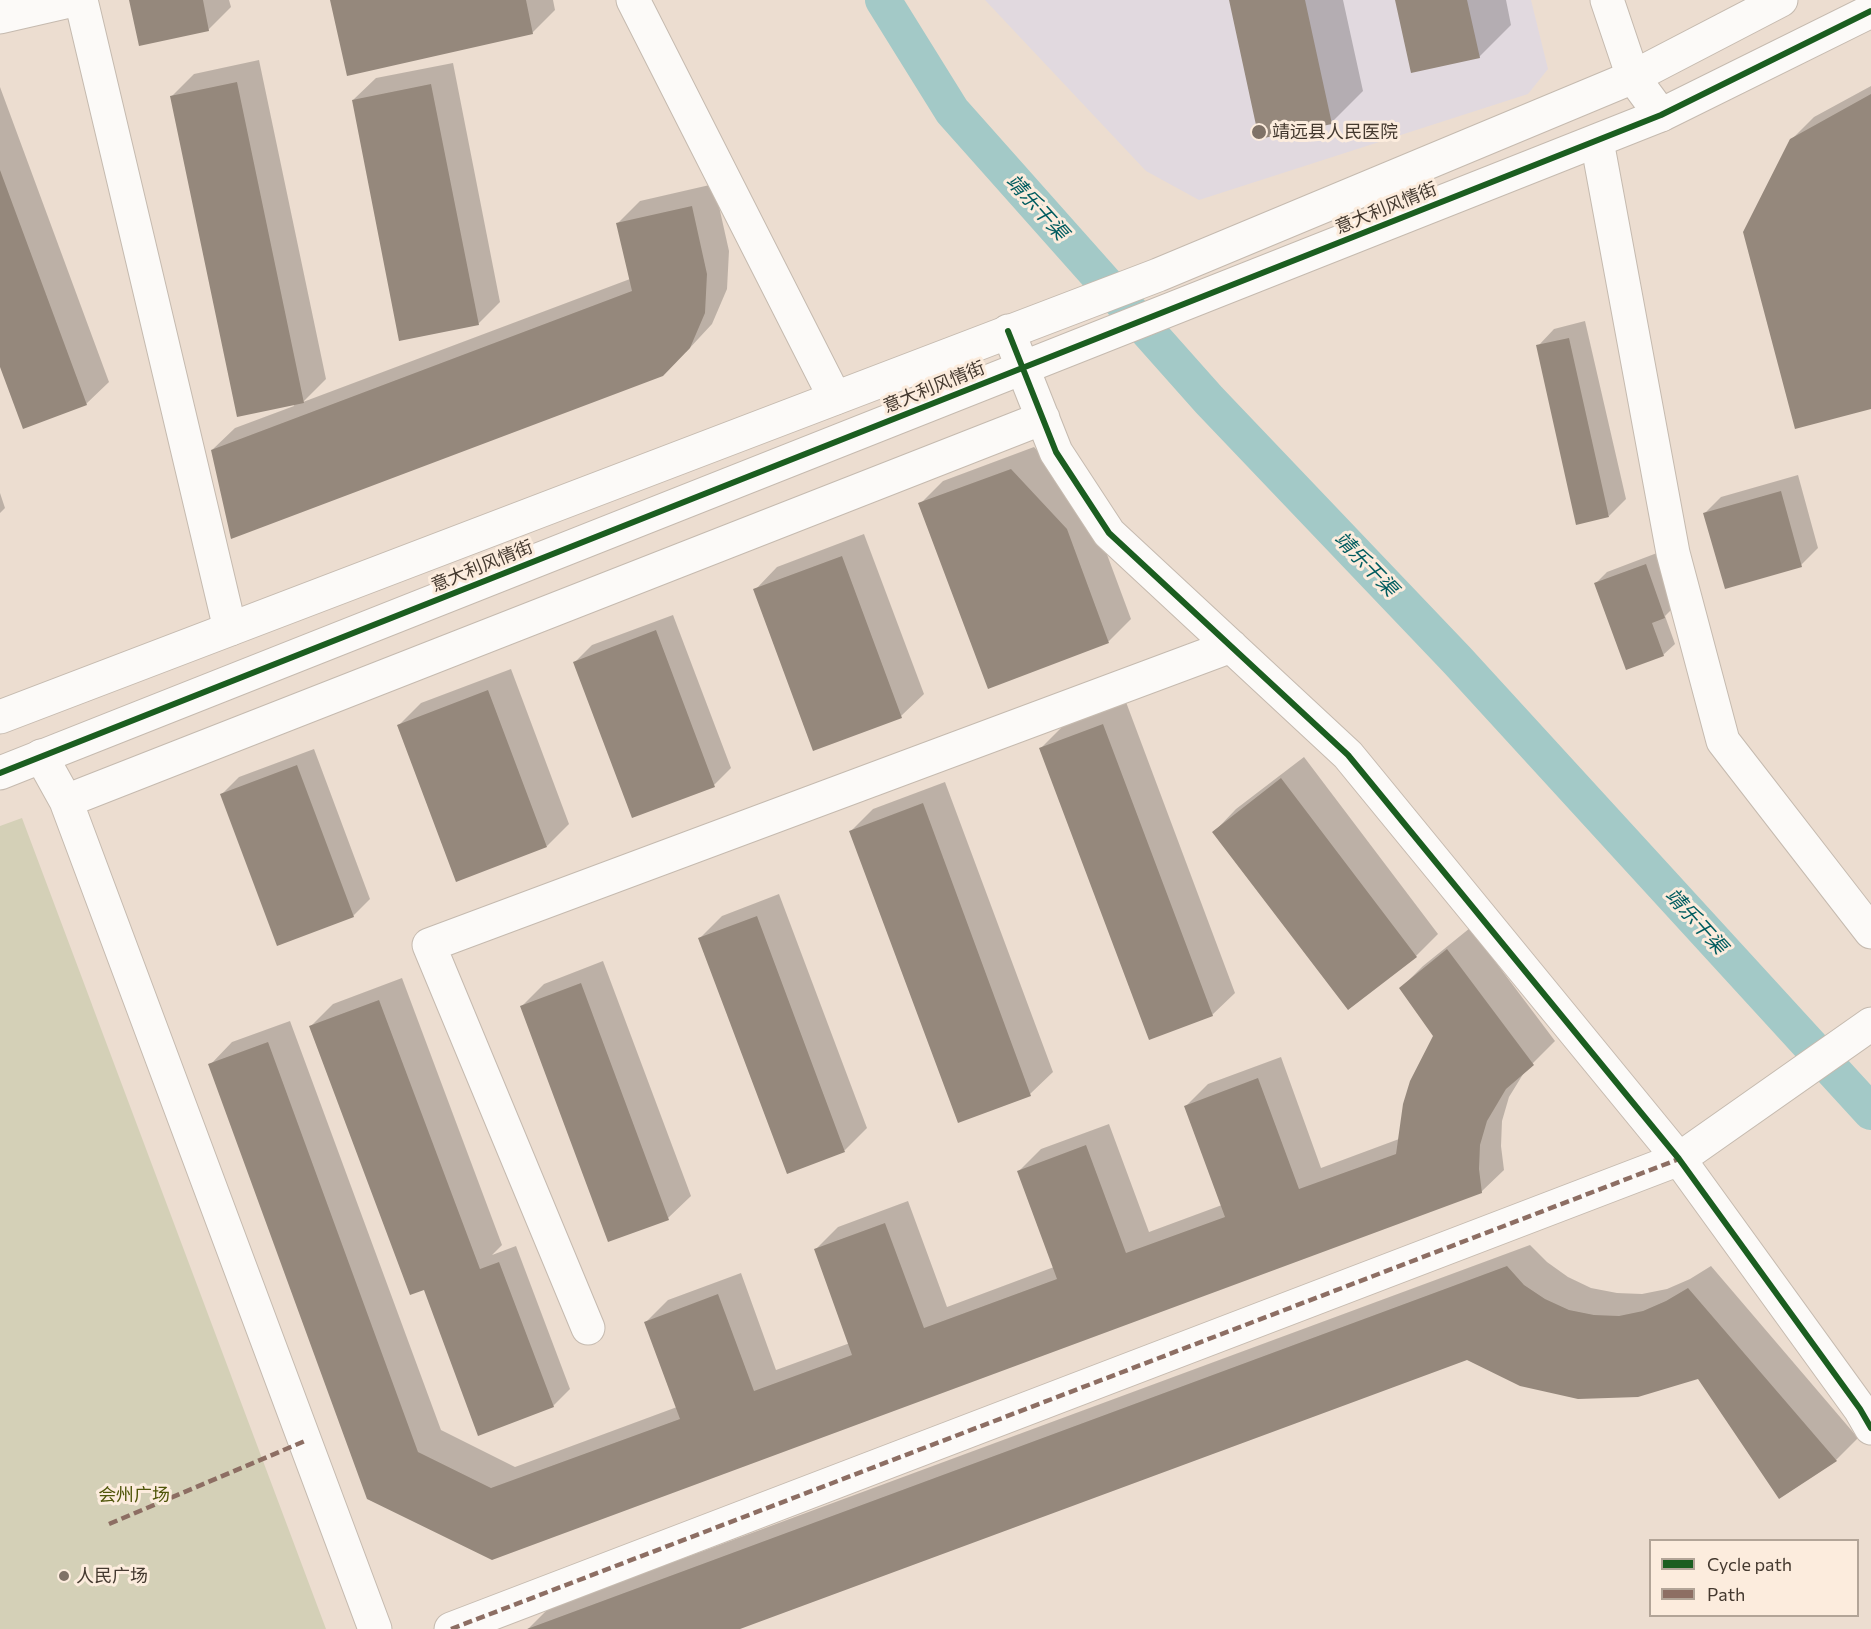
<!DOCTYPE html>
<meta charset="utf-8">
<style>
body{margin:0}
#map{position:relative;width:1871px;height:1629px;overflow:hidden;background:#ecddd0;font-family:Commissioner,sans-serif}
canvas{display:block}
.legend{position:absolute;left:1649px;top:1539px;width:210px;height:78px;box-sizing:border-box;background:#fcecdd;border:2px solid #b2a497;margin:0;padding:8px 10px;list-style:none;font-size:18px;color:#44392f}
.legend li{display:flex;align-items:center;gap:12px;height:30px}
.legend b{width:30px;border:2px solid #b2a497}
</style>
<div id="map">
<canvas width="1871" height="1629"></canvas>
<ul class="legend">
<li><b style="height:8px;background:#1b5e20"></b>Cycle path</li>
<li><b style="height:8px;background:#8d6e63"></b>Path</li>
</ul>
</div>
<script>
const c = document.querySelector('canvas').getContext('2d');
c.lineJoin = 'round';
function fill(path, color) { c.fillStyle = color; c.fill(path, 'evenodd'); }
function stroke(path, color, width, dash) { c.strokeStyle = color; c.lineWidth = width; c.lineCap = dash ? 'butt' : 'round'; c.setLineDash(dash || []); c.stroke(path); }
function label(font, color, halo, rows, align = 'center') {
  c.font = font + ' Commissioner,"Noto Sans SC",sans-serif'; c.lineWidth = 6; c.setLineDash([]); c.textBaseline = 'middle'; c.strokeStyle = halo; c.fillStyle = color; for (const [text, x, y, turn = 0] of rows) {
    c.save(); c.translate(x, y); c.rotate((+turn || 0) * Math.PI / 180); c.textAlign = isNaN(turn) ? turn : align; if (halo) c.strokeText(text, 0, 0); c.fillText(text, 0, 0); c.restore();
  }
}
const medical = new Path2D(`
 M 985,0 L 1531,0 L 1548,69 L 1528,94 L 1199,200 L 1146,171 Z`);
const green = new Path2D(`
 M 22,818 L 326,1629 L 0,1629 L 0,826 Z`);
const shadow = new Path2D(`
 M 131,0 L 229,0 L 231,7 L 208,30 Z
 M 331,0 L 553,0 L 555,10 L 532,33 Z
 M 1231,0 L 1343,0 L 1363,91 L 1331,123 Z
 M 1397,0 L 1506,0 L 1511,25 L 1479,57 Z
 M 259,60 L 326,379 L 303,402 L 630,279 L 618,223 L 640,201 L 714,184 L 729,251 L 727,289 L 712,324 L 686,352 L 212,450 L 235,428 L 294,406 L 172,96 L 194,74 Z
 M 453,63 L 500,302 L 478,324 L 353,100 L 376,78 Z
 M 1871,86 L 1871,407 L 1791,140 L 1814,117 Z
 M 0,87 L 109,382 L 86,404 L 0,362 Z
 M 1585,321 L 1626,499 L 1609,516 L 1538,346 L 1554,329 Z
 M 1034,447 L 1089,506 L 1131,619 L 1109,641 L 989,687 L 920,504 L 943,481 Z
 M 1798,475 L 1818,548 L 1801,565 L 1704,514 L 1721,497 Z
 M 0,493 L 5,508 L 0,513 Z
 M 864,534 L 924,694 L 901,716 L 814,749 L 755,590 L 777,567 Z
 M 1657,553 L 1676,605 L 1665,616 L 1675,644 L 1663,655 L 1596,583 L 1607,572 Z
 M 673,615 L 731,768 L 714,785 L 575,662 L 592,645 Z
 M 511,669 L 569,824 L 547,846 L 399,725 L 421,703 Z
 M 1126,702 L 1235,993 L 1212,1015 L 1041,748 L 1063,726 Z
 M 314,749 L 370,899 L 353,916 L 222,794 L 239,777 Z
 M 1304,757 L 1438,934 L 1416,956 L 1214,832 L 1236,809 Z
 M 945,782 L 1053,1072 L 1030,1094 L 959,1121 L 851,831 L 873,809 Z
 M 779,894 L 867,1128 L 845,1150 L 788,1172 L 700,938 L 722,916 Z
 M 1470,928 L 1555,1041 L 1525,1071 L 1509,1097 L 1502,1121 L 1501,1146 L 1504,1170 L 1481,1192 L 492,1558 L 369,1498 L 210,1065 L 232,1042 L 290,1021 L 441,1430 L 515,1467 L 677,1407 L 646,1322 L 668,1300 L 741,1273 L 776,1370 L 850,1343 L 815,1250 L 838,1227 L 908,1201 L 947,1307 L 1054,1267 L 1018,1172 L 1041,1149 L 1109,1124 L 1149,1232 L 1222,1205 L 1186,1106 L 1208,1084 L 1281,1057 L 1321,1168 L 1399,1139 L 1435,1036 L 1401,988 L 1423,966 Z
 M 603,961 L 691,1196 L 668,1218 L 522,1006 L 544,984 Z
 M 402,978 L 502,1245 L 492,1255 L 516,1246 L 570,1389 L 553,1406 L 425,1288 L 311,1026 L 333,1004 Z
 M 1530,1245 L 1547,1262 L 1568,1277 L 1591,1288 L 1617,1293 L 1642,1294 L 1667,1289 L 1690,1279 L 1711,1266 L 1858,1438 L 1836,1460 L 1699,1377 L 1467,1358 L 735,1629 L 528,1629 L 549,1608 Z`);
const canal = new Path2D(`
 M 883,0 L 952,111 L 1209,400 L 1457,660 L 1871,1112`);
const building = new Path2D(`
 M 129,0 L 203,0 L 209,31 L 139,46 Z
 M 330,0 L 526,0 L 533,34 L 347,76 Z
 M 1229,0 L 1305,0 L 1332,124 L 1259,139 Z
 M 1395,0 L 1467,0 L 1480,58 L 1411,73 Z
 M 237,82 L 304,403 L 237,417 L 170,96 Z
 M 431,84 L 479,325 L 399,341 L 352,100 Z
 M 1871,94 L 1871,409 L 1795,429 L 1743,232 L 1790,139 Z
 M 0,170 L 87,405 L 23,429 L 0,367 Z
 M 692,206 L 707,274 L 705,313 L 690,348 L 663,376 L 231,539 L 211,450 L 632,291 L 616,223 Z
 M 1569,338 L 1609,517 L 1576,525 L 1536,345 Z
 M 1011,469 L 1067,529 L 1109,643 L 988,689 L 918,503 Z
 M 1781,491 L 1802,567 L 1725,589 L 1703,513 Z
 M 842,556 L 902,718 L 813,751 L 753,589 Z
 M 1646,564 L 1665,618 L 1652,623 L 1664,656 L 1626,670 L 1594,583 Z
 M 656,630 L 715,787 L 632,818 L 573,662 Z
 M 488,690 L 547,847 L 456,882 L 397,725 Z
 M 1103,724 L 1213,1016 L 1149,1040 L 1039,748 Z
 M 297,765 L 354,917 L 277,946 L 220,794 Z
 M 1281,778 L 1417,957 L 1348,1010 L 1212,832 Z
 M 923,803 L 1031,1096 L 958,1123 L 849,831 Z
 M 757,916 L 845,1152 L 787,1174 L 698,938 Z
 M 1447,949 L 1534,1065 L 1506,1089 L 1487,1121 L 1480,1145 L 1479,1169 L 1482,1193 L 492,1560 L 367,1499 L 208,1064 L 268,1042 L 418,1452 L 491,1488 L 680,1419 L 644,1322 L 718,1294 L 754,1391 L 852,1355 L 814,1249 L 885,1223 L 924,1328 L 1057,1279 L 1017,1171 L 1086,1145 L 1126,1253 L 1225,1217 L 1184,1106 L 1258,1078 L 1299,1189 L 1396,1154 L 1403,1104 L 1410,1081 L 1433,1036 L 1399,988 Z
 M 581,983 L 669,1220 L 608,1242 L 520,1006 Z
 M 379,1000 L 480,1269 L 499,1262 L 554,1407 L 478,1436 L 424,1290 L 410,1295 L 309,1026 Z
 M 1507,1266 L 1524,1285 L 1545,1299 L 1569,1310 L 1594,1315 L 1619,1316 L 1643,1311 L 1666,1301 L 1688,1288 L 1837,1461 L 1779,1499 L 1698,1379 L 1638,1397 L 1578,1399 L 1520,1386 L 1467,1360 L 740,1629 L 527,1629 Z`);
const street = new Path2D(`
 M 81,0 L 230,629
 M 633,0 L 835,398
 M 1607,0 L 1633,77 L 1661,115
 M 0,17 L 74,0
 M 1597,141 L 1673,553 L 1723,741 L 1871,932
 M 1008,331 L 1056,452 L 1109,533 L 1348,755 L 1679,1159 L 1860,1409 L 1871,1428
 M 41,756 L 66,801 L 375,1629
 M 66,801 L 1043,418
 M 588,1328 L 429,945 L 1231,646
 M 451,1629 L 1679,1159 L 1871,1024`);
const secondary = new Path2D(`
 M 0,717 L 1158,275 L 1633,77 L 1781,0
 M 0,773 L 1661,115 L 1871,11`);
const quiet = new Path2D(`
 M 109,1524 L 305,1441
 M 451,1629 L 1679,1159`);
const cycleway = new Path2D(`
 M 1008,331 L 1056,452 L 1109,533 L 1348,755 L 1679,1159 L 1860,1409 L 1871,1428
 M 0,773 L 1661,115 L 1871,11`);
const markers = [
 [1259,132,8,"#7f7267"],
 [64,1576,6,"#7f7267"]
];
const poiNames = [
 ["靖远县人民医院",1272,132],
 ["人民广场",76,1576]
];
const streetNames = [
 ["意大利风情街",1386,208,-22],
 ["意大利风情街",934,387,-22],
 ["意大利风情街",482,566,-22]
];
const parkNames = [
 ["会州广场",134,1495]
];
const waterNames = [
 ["靖乐干渠",1037,207,48],
 ["靖乐干渠",1366,564,46],
 ["靖乐干渠",1696,921,48]
];
fill(medical, '#e1d9df');
fill(green, '#d4d0b7');
fill(shadow, '#0003');
stroke(canal, '#a3c9c7', 36);
fill(building, '#95887c');
stroke(street, '#c5baaf', 35);
stroke(secondary, '#c5baaf', 35);
stroke(street, '#fcfaf8', 33);
stroke(secondary, '#fcfaf8', 33);
stroke(quiet, '#8d6e63', 4.5, [9, 4.5]);
stroke(cycleway, '#1b5e20', 6);
for (const [x, y, r, color] of markers) { const dot = new Path2D(); dot.arc(x, y, r, 0, 2 * Math.PI); c.fillStyle = color; c.fill(dot); stroke(dot, '#fcecdd', 2); }
label('18px', '#44392f', '#fcecdd', poiNames, 'left');
label('18px', '#44392f', '#fcecdd', streetNames);
label('18px', '#4f5509', '#fcecdd', parkNames);
label('italic 20px', '#005c5f', '#fcecdd', waterNames);
</script>
